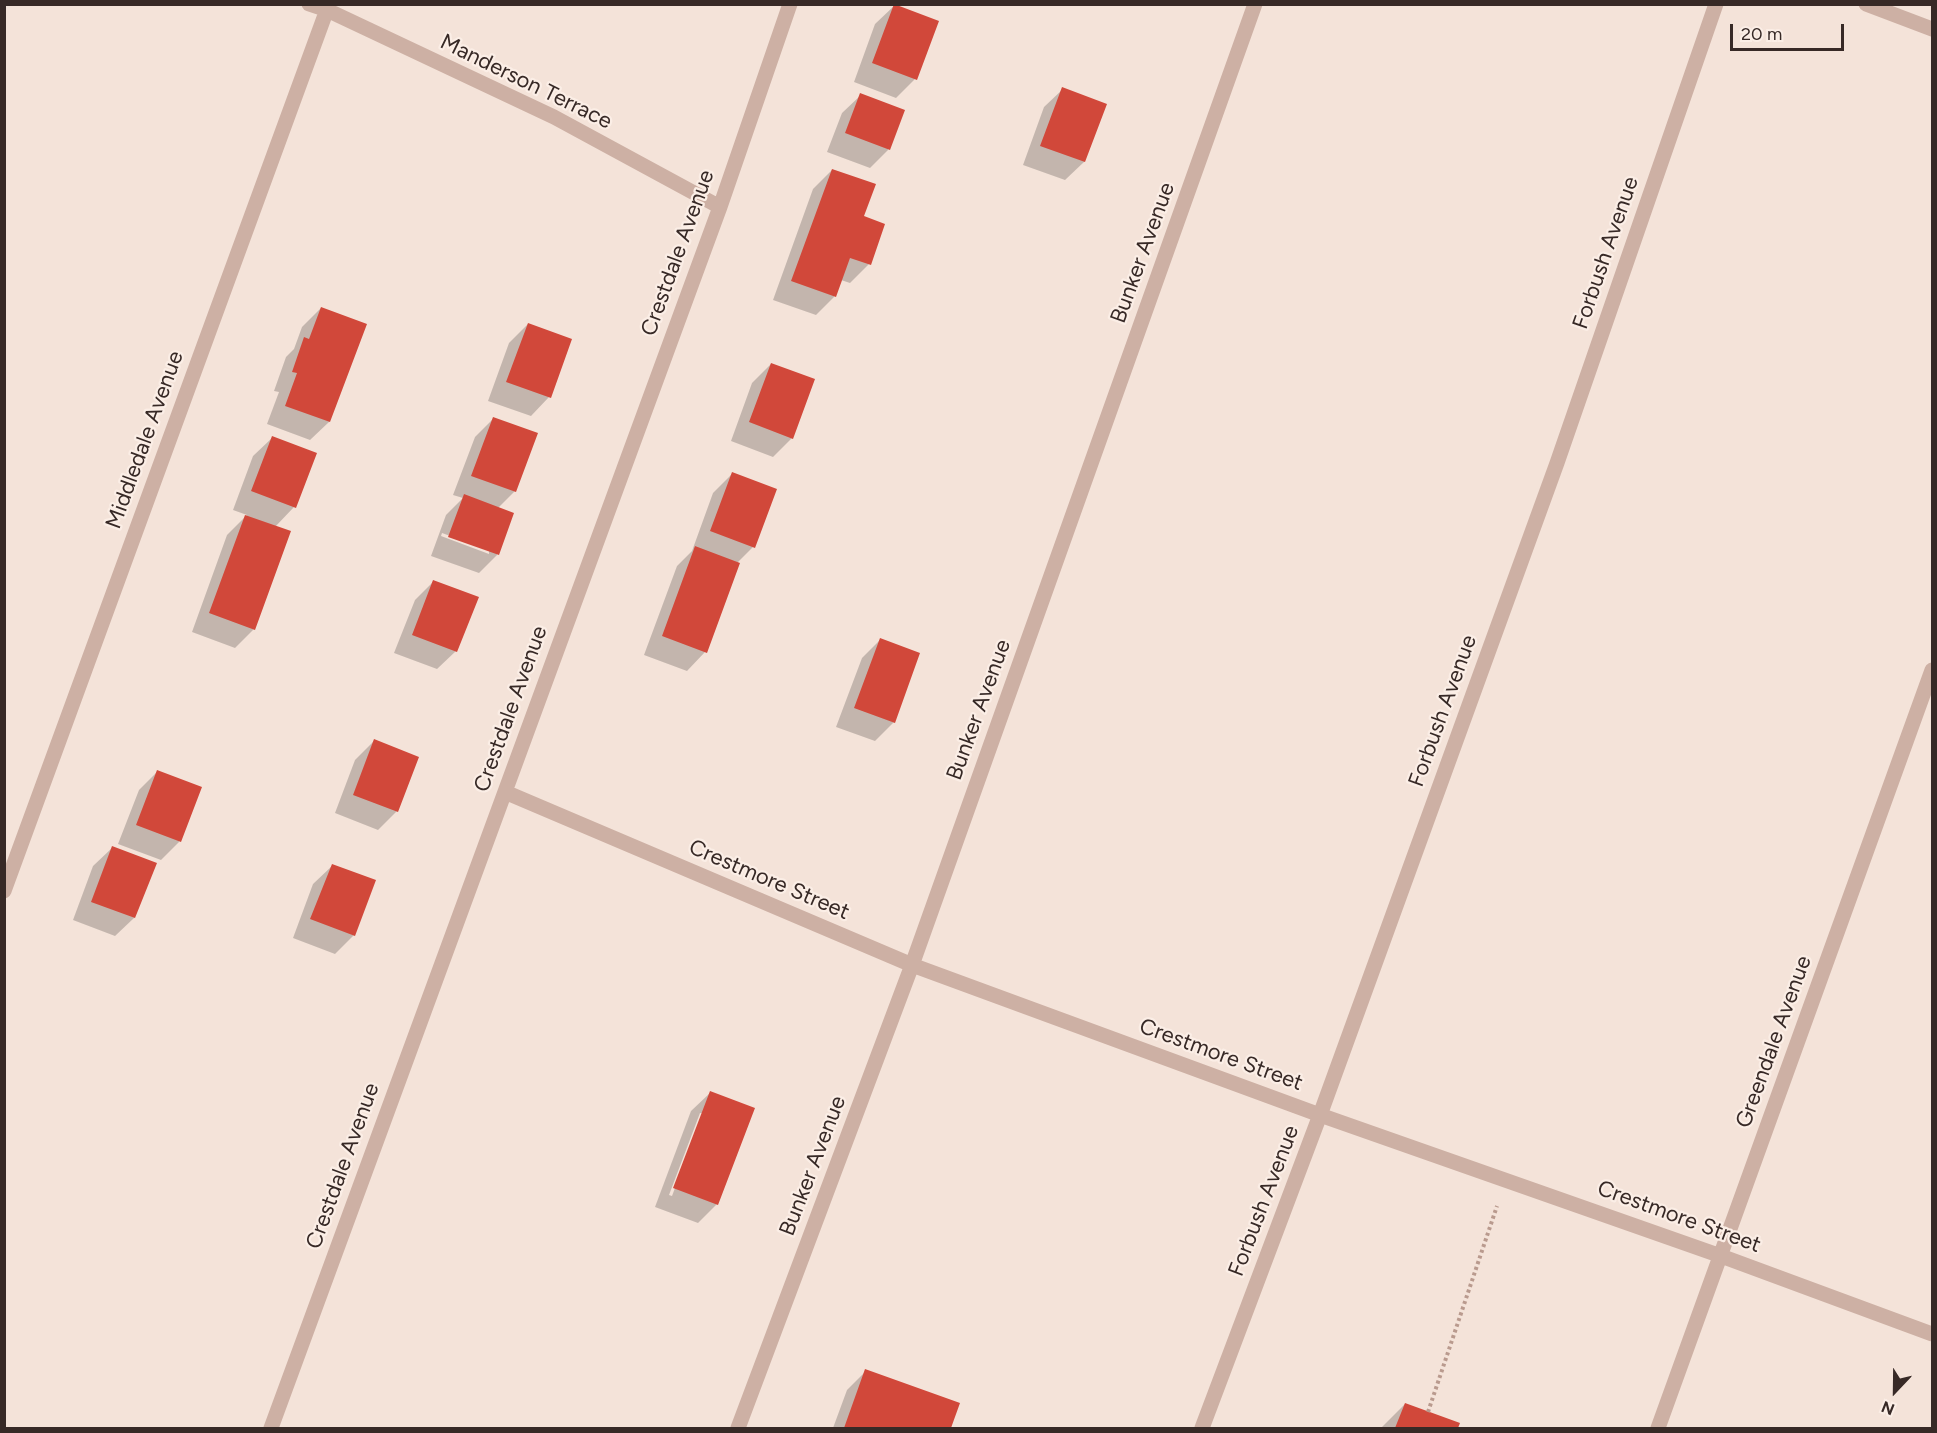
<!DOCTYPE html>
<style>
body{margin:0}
#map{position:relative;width:1937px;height:1433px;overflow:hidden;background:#f4e3d9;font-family:Figtree,sans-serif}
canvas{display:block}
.frame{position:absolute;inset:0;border:6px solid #372926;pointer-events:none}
.north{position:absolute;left:1865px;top:1361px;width:60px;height:60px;-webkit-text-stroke:4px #fbeee6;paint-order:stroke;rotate:202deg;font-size:16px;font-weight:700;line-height:24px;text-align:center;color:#372926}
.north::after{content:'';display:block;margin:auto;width:21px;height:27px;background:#372926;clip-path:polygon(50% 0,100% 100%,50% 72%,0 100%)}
.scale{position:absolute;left:1730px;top:24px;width:114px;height:27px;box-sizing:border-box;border:3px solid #372926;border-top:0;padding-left:8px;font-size:18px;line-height:21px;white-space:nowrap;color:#372926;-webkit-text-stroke:4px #fbeee6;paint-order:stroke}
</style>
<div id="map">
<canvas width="1937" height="1433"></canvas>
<div class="frame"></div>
<div class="north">N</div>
<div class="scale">20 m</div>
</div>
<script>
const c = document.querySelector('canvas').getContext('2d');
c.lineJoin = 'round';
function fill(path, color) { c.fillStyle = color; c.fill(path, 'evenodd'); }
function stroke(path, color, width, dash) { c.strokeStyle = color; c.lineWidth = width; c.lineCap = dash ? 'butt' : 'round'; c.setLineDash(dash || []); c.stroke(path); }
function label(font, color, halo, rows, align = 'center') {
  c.font = font + ' Figtree,sans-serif'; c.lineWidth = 4.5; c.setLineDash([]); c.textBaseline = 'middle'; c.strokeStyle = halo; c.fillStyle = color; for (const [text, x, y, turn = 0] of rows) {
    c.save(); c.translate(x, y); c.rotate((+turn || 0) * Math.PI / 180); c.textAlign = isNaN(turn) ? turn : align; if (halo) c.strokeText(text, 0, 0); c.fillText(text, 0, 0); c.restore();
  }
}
const shadow = new Path2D(`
 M 894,6 L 915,79 L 896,98 L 854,82 L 875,24 Z
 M 1063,89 L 1105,105 L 1084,162 L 1065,180 L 1023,165 L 1044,107 Z
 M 861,95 L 903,111 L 888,150 L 870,168 L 827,152 L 842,113 Z
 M 832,170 L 862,217 L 869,264 L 850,283 L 841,280 L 834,297 L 816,315 L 773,300 L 813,189 Z
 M 321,308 L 365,325 L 329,422 L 310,440 L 267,424 L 279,392 L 274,391 L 286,357 L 294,349 L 302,327 Z
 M 528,324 L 549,397 L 531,416 L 488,401 L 509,343 Z
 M 771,364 L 792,438 L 773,457 L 731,441 L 752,383 Z
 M 494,418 L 515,491 L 498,508 L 513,514 L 497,555 L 479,573 L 431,556 L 446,515 L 463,498 L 453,495 L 475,437 ZM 442,533 L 489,550 L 489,554 L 441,536 Z
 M 272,438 L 315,454 L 294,507 L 275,527 L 254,629 L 235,648 L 192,632 L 227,535 L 247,515 L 233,510 L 253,456 Z
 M 732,474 L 753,547 L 737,563 L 705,652 L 687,671 L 644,655 L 677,566 L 692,551 L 713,493 Z
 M 434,581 L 456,651 L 437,669 L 394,653 L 415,600 Z
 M 880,640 L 894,722 L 875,741 L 836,727 L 862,658 Z
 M 374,741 L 397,811 L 378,830 L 335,813 L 355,760 Z
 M 157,772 L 200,788 L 179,842 L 161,860 L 118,844 L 139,790 Z
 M 112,848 L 134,918 L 115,936 L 73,920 L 93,866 Z
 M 332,866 L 354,935 L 335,954 L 293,938 L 313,884 Z
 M 710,1093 L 717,1204 L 698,1223 L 655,1207 L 691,1111 ZM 700,1113 L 703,1113 L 672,1196 L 669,1195 Z
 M 866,1371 L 958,1404 L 949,1428 L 833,1428 L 847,1390 Z
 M 1405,1404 L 1458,1424 L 1456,1428 L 1381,1428 Z`);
const building = new Path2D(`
 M 894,4 L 939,21 L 917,80 L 872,63 Z
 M 1062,87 L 1107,104 L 1085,162 L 1040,146 Z
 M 860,93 L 905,110 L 890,150 L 845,133 Z
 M 832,169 L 876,184 L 864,216 L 885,224 L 871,265 L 850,258 L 836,297 L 791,281 Z
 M 321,307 L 367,324 L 330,422 L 285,406 L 297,373 L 292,372 L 304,337 L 309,339 Z
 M 528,323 L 572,339 L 551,398 L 506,382 Z
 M 771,363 L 815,379 L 793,439 L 749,422 Z
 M 493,417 L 538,433 L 516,492 L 471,476 Z
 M 272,436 L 317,453 L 296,508 L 251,491 Z
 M 732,472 L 777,489 L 755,548 L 710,531 Z
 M 464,494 L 514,513 L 499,555 L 448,537 Z
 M 245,515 L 291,531 L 255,630 L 209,613 Z
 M 695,546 L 740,563 L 707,653 L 662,636 Z
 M 433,580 L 479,597 L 457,652 L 412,635 Z
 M 880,638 L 920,653 L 895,723 L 854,708 Z
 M 374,739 L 419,757 L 398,812 L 353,795 Z
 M 157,770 L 202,787 L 181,842 L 136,825 Z
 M 112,846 L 157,863 L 135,918 L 91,902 Z
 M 332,864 L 376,880 L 355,936 L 310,919 Z
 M 710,1091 L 755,1108 L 718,1205 L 673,1188 Z
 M 865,1369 L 960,1403 L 951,1428 L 844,1428 Z
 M 1405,1403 L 1460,1423 L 1458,1428 L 1395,1428 Z`);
const path = new Path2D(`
 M 1428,1412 L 1497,1206`);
const minor = new Path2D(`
 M 309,4 L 327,10 L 554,117 L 720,207
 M 1866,4 L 1932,29
 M 505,792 L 912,965 L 1320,1115 L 1721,1256 L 1932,1334
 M 4,891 L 329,4
 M 271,1428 L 720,207 L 790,4
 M 738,1428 L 912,965 L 1255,4
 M 1202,1428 L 1320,1115 L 1557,463 L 1716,4
 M 1658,1428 L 1932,670`);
const streetNames = [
 ["Manderson Terrace",526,82,26],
 ["Crestdale Avenue",678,253,-70],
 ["Bunker Avenue",1143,253,-70],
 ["Forbush Avenue",1606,253,-71],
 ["Middledale Avenue",145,440,-70],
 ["Crestdale Avenue",511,709,-70],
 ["Bunker Avenue",979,710,-70],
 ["Forbush Avenue",1443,711,-70],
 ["Crestmore Street",769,880,23],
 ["Greendale Avenue",1774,1042,-70],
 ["Crestmore Street",1221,1055,20],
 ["Crestdale Avenue",343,1166,-70],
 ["Bunker Avenue",813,1166,-69],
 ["Forbush Avenue",1264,1201,-69],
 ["Crestmore Street",1679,1217,20]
];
fill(shadow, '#0003');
fill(building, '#d1483a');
stroke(path, '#b99a8e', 4, [3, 3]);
stroke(minor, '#cdb0a4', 15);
label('22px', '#372926', '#fbeee6', streetNames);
</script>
